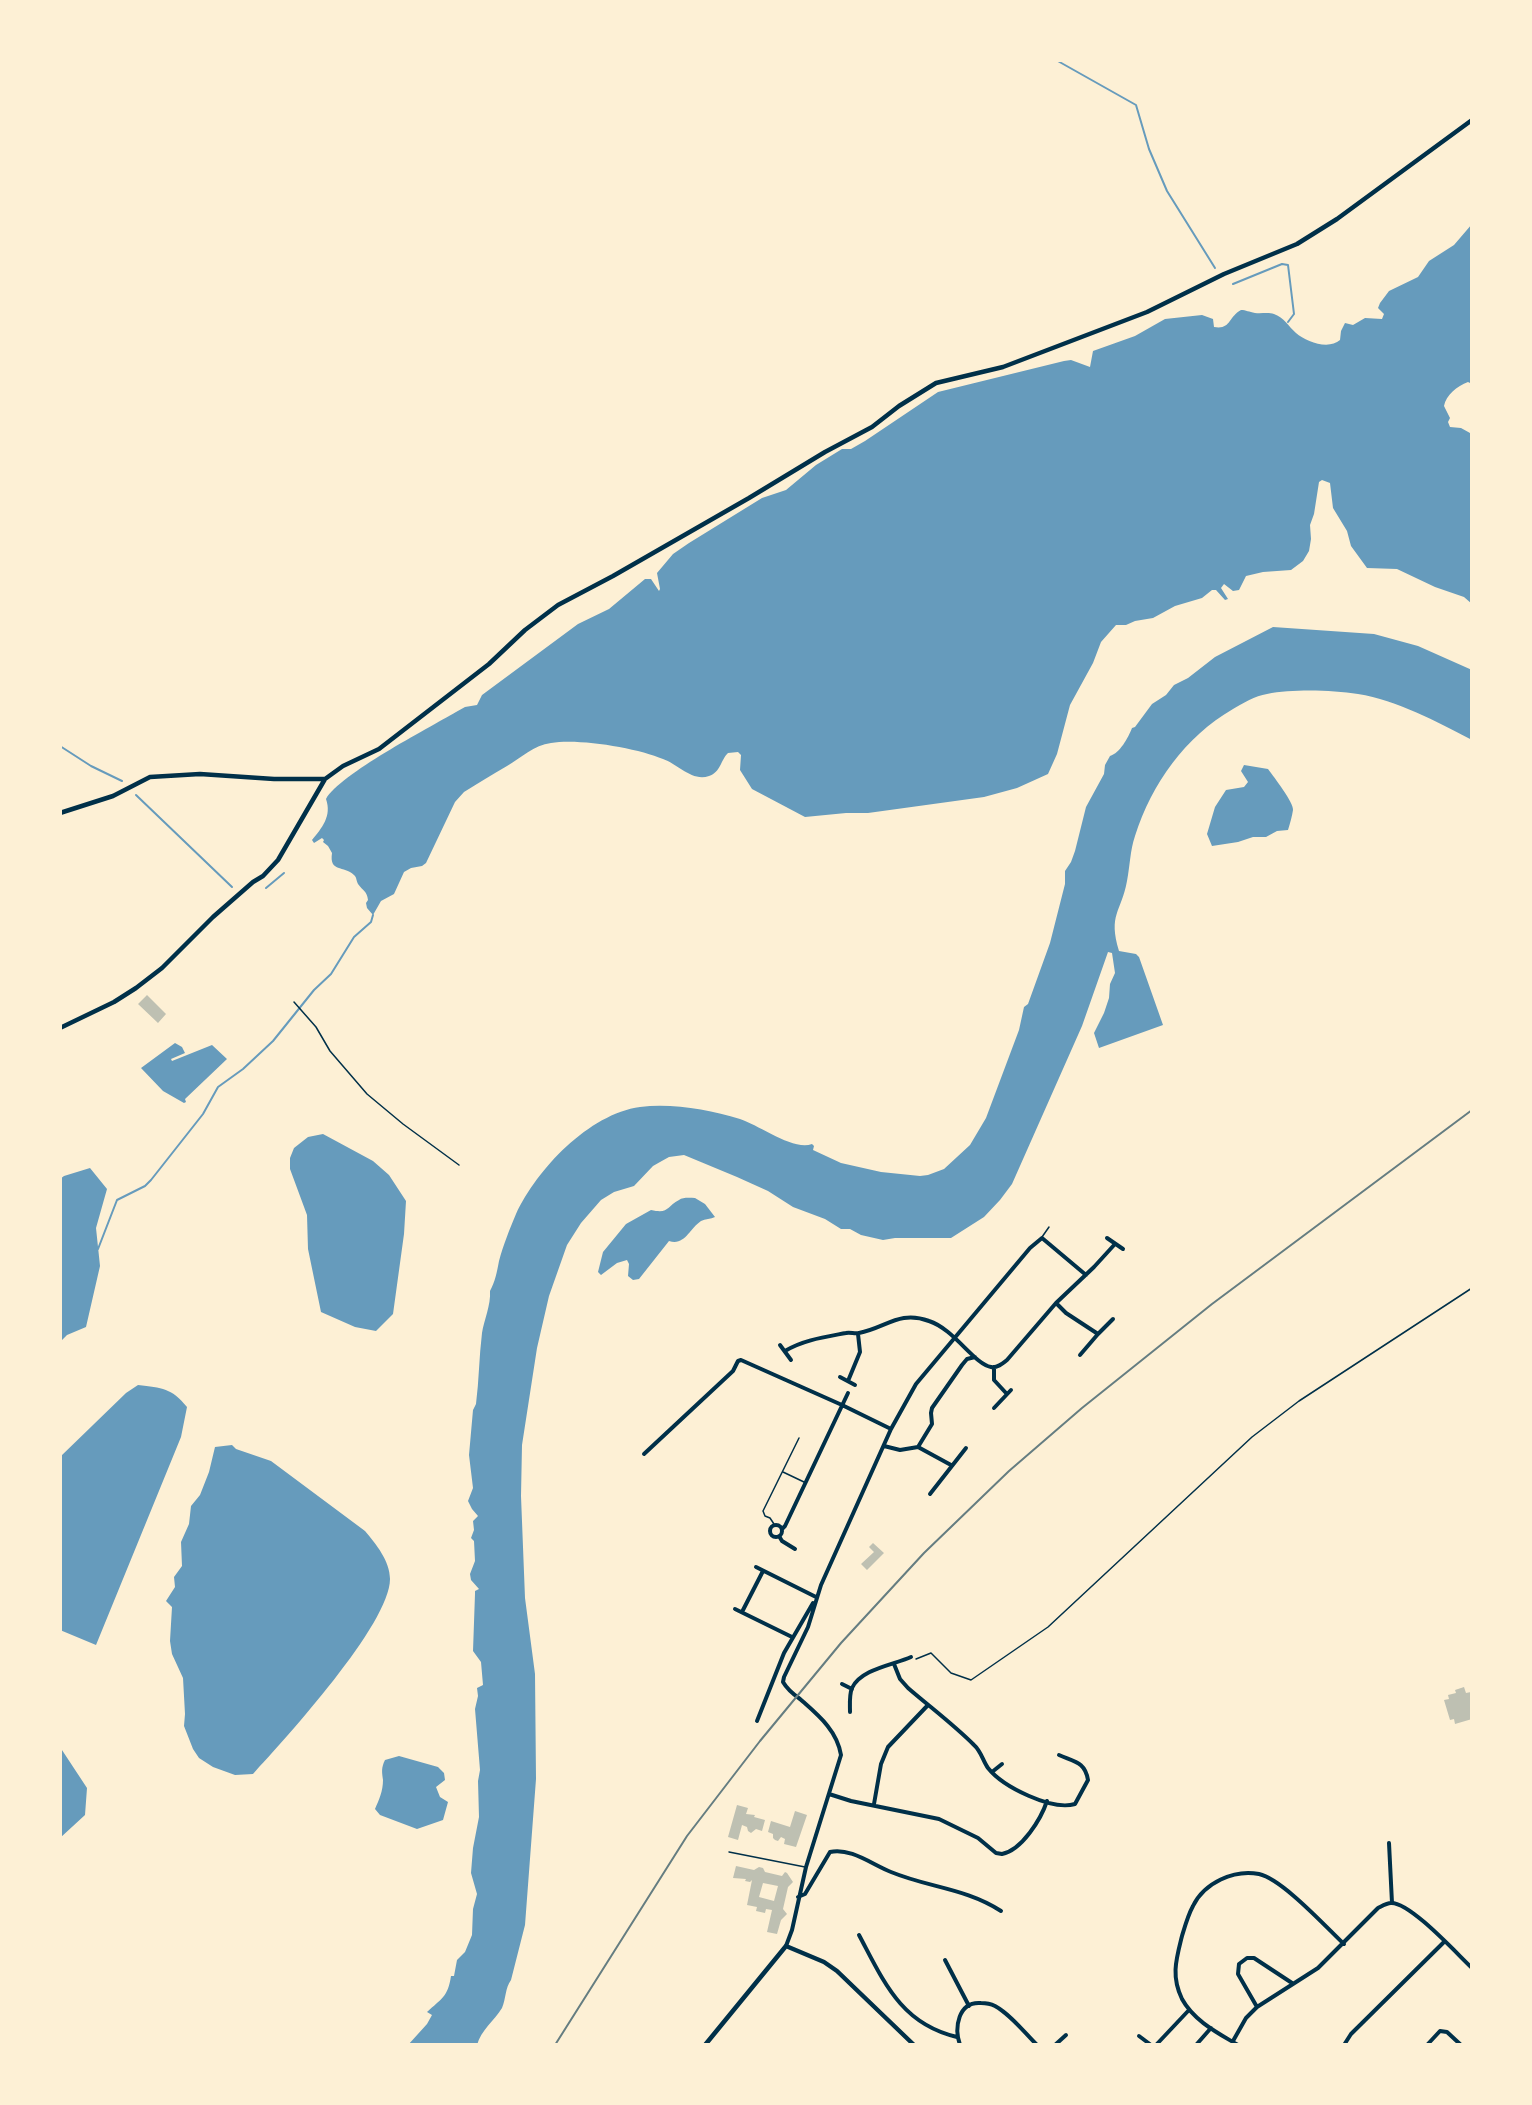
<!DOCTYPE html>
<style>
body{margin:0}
#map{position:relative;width:1532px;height:2105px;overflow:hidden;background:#fdf0d5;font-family:"Titillium Web",sans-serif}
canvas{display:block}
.frame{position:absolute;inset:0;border:62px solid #fdf0d5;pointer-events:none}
</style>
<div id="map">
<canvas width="1532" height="2105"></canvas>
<div class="frame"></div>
</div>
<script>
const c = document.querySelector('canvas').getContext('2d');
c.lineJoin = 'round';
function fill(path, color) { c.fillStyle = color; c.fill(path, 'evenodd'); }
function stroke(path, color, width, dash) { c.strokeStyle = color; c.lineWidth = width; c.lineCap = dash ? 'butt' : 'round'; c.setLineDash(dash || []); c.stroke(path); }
const water = new Path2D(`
 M 1472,224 L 1472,384 L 1468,382 C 1457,386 1446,395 1444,406 L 1450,418 L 1448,422 L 1450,427 L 1461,428 L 1470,433 L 1472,431 L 1472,604 L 1464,597 L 1435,587 L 1397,569 L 1367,568 L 1351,546 L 1347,531 L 1333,508 L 1330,483 L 1322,480 L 1319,482 L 1314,514 L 1310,525 L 1311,539 L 1309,551 L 1303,561 L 1291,570 L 1263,572 L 1246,576 L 1239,590 L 1233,591 L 1224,584 L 1221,588 L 1228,599 L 1225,600 L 1216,590 L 1212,590 L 1202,598 L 1175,606 L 1153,618 L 1135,621 L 1126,625 L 1116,625 L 1101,642 L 1093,663 L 1070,705 L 1057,754 L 1048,774 L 1017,788 L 984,797 L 868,813 L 846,813 L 805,817 L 752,789 L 740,770 L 741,755 L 738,752 L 728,753 C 720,761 721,772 709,776 C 692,782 678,764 663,759 C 638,748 578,738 551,743 C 534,745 521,758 507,766 C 492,775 478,783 464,792 L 455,802 L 426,863 L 422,866 L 411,868 L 404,872 L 394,894 L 381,901 L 373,915 L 367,908 L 366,903 L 368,900 C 367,891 363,891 358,884 C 356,880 357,878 354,875 C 344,865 329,873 332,853 L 328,846 L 323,842 L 324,840 L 322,838 L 314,843 L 312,840 C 322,828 332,816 326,799 C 340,774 427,729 456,712 L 465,707 L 477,705 L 482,695 L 578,624 L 609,609 L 645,579 L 651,579 L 659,591 L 660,589 L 657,573 L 673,554 L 689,543 L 762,498 L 786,490 L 816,465 L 842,449 L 851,449 L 865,441 L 938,392 L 1064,361 L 1071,360 L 1090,367 L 1093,351 L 1135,336 L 1165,319 L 1202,315 L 1213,319 L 1214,327 C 1231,330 1228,317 1241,310 C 1246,310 1249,312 1255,313 C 1261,314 1268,312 1274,314 C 1285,318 1288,326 1296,333 C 1306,342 1329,350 1340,340 L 1341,331 L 1345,323 L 1353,325 L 1365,318 L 1382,319 L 1384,314 L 1378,308 L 1380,303 L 1389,291 L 1418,277 L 1429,261 L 1454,245 Z
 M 1273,627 L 1374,634 L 1418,646 L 1472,670 L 1472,740 C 1437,722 1397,700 1358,694 C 1331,690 1293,689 1267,694 C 1255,696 1243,703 1233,709 C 1185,737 1152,783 1135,836 C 1130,851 1130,865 1127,881 C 1121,913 1108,914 1119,951 L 1136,954 L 1139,957 L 1163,1025 L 1099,1048 L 1094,1033 L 1104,1013 L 1109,998 L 1110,984 L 1115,973 L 1112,953 L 1108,952 L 1082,1026 L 1012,1184 L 1000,1200 L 984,1217 L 951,1238 L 895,1238 L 883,1240 L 861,1235 L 850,1229 L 841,1229 L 825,1219 L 793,1207 L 768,1191 L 737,1177 L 684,1155 L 669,1157 L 660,1162 L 653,1166 L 634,1186 L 614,1192 L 601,1200 L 581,1223 L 567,1245 L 549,1296 L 537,1348 L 522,1445 L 521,1496 L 525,1598 L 535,1674 L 536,1779 L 525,1925 L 511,1980 C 505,1988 506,1999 502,2008 C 494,2021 481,2030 477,2045 L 408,2045 L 427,2024 L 432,2015 L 427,2012 C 441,1999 448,1997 451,1976 L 454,1976 L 457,1960 L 465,1952 L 472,1935 L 473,1909 L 477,1894 L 471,1873 L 473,1848 L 479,1817 L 478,1781 L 480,1770 L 475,1709 L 478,1696 L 477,1688 L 483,1685 L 481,1662 L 473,1651 L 475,1594 L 475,1591 L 479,1589 L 471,1580 L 470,1574 L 475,1561 L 474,1541 L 471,1538 L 474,1530 L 473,1521 L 478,1516 L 472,1509 L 468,1501 L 473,1488 L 469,1455 L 473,1410 L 476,1404 C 479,1381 479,1357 482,1333 C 484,1320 491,1305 490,1291 C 495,1282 497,1272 499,1261 C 503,1246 510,1228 516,1214 C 537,1169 589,1114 640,1107 C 673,1103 709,1110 740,1119 C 759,1125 793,1151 812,1144 L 814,1146 L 813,1150 L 841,1163 L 881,1172 L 920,1176 L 928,1175 L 944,1169 L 970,1145 L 986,1118 L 1019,1030 L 1024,1007 L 1028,1004 L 1050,943 L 1065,884 L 1065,871 L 1071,862 L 1075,851 L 1086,807 L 1104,774 L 1105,765 L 1110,756 C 1120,753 1128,738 1132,728 L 1135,727 L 1152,704 L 1166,695 L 1174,685 L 1188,678 L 1215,657 Z
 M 1244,765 L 1268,769 C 1274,777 1294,803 1293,810 C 1292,817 1290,823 1288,830 L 1277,831 L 1266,837 L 1253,837 L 1238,842 L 1212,846 L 1207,834 L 1215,807 L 1226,790 L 1244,787 L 1248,782 L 1241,771 Z
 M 175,1043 L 182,1047 L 185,1053 L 171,1059 L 172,1061 L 212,1045 L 227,1059 L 185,1099 L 186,1102 L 184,1103 L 163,1091 L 141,1068 Z
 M 323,1134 L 373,1161 L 389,1175 L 406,1201 L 404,1234 L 393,1314 L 376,1331 L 355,1327 L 321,1312 L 308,1249 L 307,1215 L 290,1169 L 290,1158 L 294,1148 L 308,1137 Z
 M 90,1168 L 107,1189 L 96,1228 L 100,1266 L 86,1327 L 67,1335 L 60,1342 L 60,1179 L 64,1176 Z
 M 695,1198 L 705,1204 L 715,1217 C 711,1219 705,1219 701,1221 C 689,1229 685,1246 669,1241 L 639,1279 L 633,1280 L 628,1276 L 629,1264 L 627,1260 L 617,1263 L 601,1275 L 598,1272 L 603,1252 L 626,1224 L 651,1210 C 669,1214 666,1207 679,1200 C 683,1197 690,1198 695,1198 Z
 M 138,1385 C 162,1388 172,1388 187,1407 L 181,1437 L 96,1645 L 60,1630 L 60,1457 L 126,1393 Z
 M 232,1445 L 236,1449 L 271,1461 L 365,1531 C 376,1544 390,1561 390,1579 C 390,1624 286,1738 253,1774 L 235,1775 L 213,1767 L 199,1758 L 193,1749 L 184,1726 L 185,1714 L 183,1678 L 172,1654 L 170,1641 L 172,1607 L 166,1601 L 175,1587 L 174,1577 L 182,1566 L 181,1542 L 189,1524 L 191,1506 L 200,1495 L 209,1472 L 215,1447 Z
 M 60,1747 L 87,1788 L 85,1815 L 60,1838 Z
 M 399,1756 L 438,1767 L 444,1773 L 445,1780 L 436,1787 L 440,1797 L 448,1802 L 443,1820 L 417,1829 L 380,1815 L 375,1809 C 379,1800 383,1791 383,1780 C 382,1772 381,1768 385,1760 Z`);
const stream = new Path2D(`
 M 1056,60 L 1136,105 L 1149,149 L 1167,191 L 1215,268
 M 1233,284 L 1282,264 L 1288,265 L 1294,314 L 1288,322
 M 60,746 L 91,766 L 122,781
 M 136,795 L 232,887
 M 266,888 L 284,873
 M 98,1249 L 117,1200 L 145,1186 L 151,1180 L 203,1114 L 218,1087 L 243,1069 L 273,1041 L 314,990 L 331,974 L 354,937 L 371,922 L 373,915`);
const building = new Path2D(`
 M 147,995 L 166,1014 L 158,1023 L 138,1004 Z
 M 873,1543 L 884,1553 L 867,1570 L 861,1564 L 874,1552 L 869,1547 Z
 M 1464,1687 L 1466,1693 L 1471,1692 L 1472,1694 L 1472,1719 L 1455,1724 L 1454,1719 L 1450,1720 L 1444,1700 L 1449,1699 L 1448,1695 L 1456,1693 L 1455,1690 Z
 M 737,1805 L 748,1808 L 746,1814 L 755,1815 L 754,1817 L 765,1820 L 762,1831 L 756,1829 L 751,1833 L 748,1831 L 747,1827 L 742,1825 L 738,1840 L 728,1837 Z
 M 795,1811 L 807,1815 L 796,1847 L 784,1844 L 785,1839 L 781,1837 L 778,1841 L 775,1840 L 773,1838 L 773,1834 L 768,1832 L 771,1821 L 790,1827 Z
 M 736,1866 L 754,1870 L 759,1867 L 763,1868 L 765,1872 L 782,1876 L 785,1872 L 787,1873 L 793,1882 L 788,1887 L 783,1909 L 787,1914 L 781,1920 L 777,1934 L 767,1932 L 772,1910 L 766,1909 L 765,1913 L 756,1911 L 757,1907 L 747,1905 L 752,1880 L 750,1882 L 745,1881 L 746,1879 L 733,1878 ZM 763,1883 L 778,1886 L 774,1901 L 759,1897 Z`);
const path = new Path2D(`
 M 294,1002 L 316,1027 L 330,1051 L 367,1094 L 403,1124 L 459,1165
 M 916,1659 L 931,1653 L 951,1673 L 971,1680 L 1048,1627 L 1252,1437 L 1299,1401 L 1472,1288`);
const service = new Path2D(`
 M 1042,1237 L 1049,1227
 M 783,1472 L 804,1482
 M 774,1524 L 770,1518 L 765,1516 L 763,1511 L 799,1438
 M 729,1852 L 805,1867`);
const minor = new Path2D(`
 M 1107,1238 L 1123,1249
 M 1056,1303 L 1066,1313 L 1098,1334 L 1113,1319
 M 780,1345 L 791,1360
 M 785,1351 C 803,1340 825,1337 846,1333 C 850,1332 855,1334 859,1333 C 886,1328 899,1310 929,1321 C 954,1329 974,1364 991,1367 C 997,1368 1002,1364 1007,1360 L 1056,1303 L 1094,1267 L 1115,1244
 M 1080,1355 L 1098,1334
 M 994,1367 L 994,1380 L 1006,1393
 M 840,1377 L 855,1385
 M 848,1381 L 860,1352 L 858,1334
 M 994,1408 L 1011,1390
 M 891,1429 L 916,1384 L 1030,1248 L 1042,1238 L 1086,1275
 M 884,1446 L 900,1450 L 918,1447 L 951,1465
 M 918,1447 L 932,1424 L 931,1413 L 932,1408 L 962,1365 L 967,1359 L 975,1357
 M 644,1454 L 733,1371 L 738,1361 L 741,1360 L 842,1405 L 891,1429 L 821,1585 L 808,1627 L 784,1677 L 783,1682 C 787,1689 793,1694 800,1699 C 818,1715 837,1730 841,1755 L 806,1867 L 792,1930 L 786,1946
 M 930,1494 L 966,1448
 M770 1531a6 6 0 1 1 12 0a6 6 0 1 1-12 0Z
 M 782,1529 L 785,1526 L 848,1393
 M 779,1536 L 782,1541 L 795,1549
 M 756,1567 L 816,1597
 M 735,1609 L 792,1637
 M 742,1612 L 763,1571
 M 894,1664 L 900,1679 L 908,1688 C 930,1707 953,1724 974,1745 C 981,1751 983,1761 988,1768 C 1003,1787 1052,1811 1075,1804 L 1088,1780 C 1085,1762 1075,1762 1059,1755
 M 842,1684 L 852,1689
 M 850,1712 C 850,1705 849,1695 852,1688 C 861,1669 893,1665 911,1657
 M 757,1721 L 784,1653 L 813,1603
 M 992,1772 L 1002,1764
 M 829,1794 L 851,1801 L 939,1819 L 978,1838 L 996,1853 L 1002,1854 C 1022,1850 1041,1819 1047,1801
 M 874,1804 L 881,1764 L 888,1747 L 928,1705
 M 1389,1843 L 1392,1903
 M 798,1897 L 805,1894 L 830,1852 C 850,1847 873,1865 891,1872 C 930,1888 965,1888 1001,1911
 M 859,1935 C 884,1982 901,2024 957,2037
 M 945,1960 L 969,2006
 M 1257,2007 L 1238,1974 L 1239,1964 L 1247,1958 L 1254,1958 L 1292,1983
 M 1139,2036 L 1151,2045
 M 1233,2041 L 1246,2018 L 1257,2007 L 1318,1968 L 1378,1908 C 1382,1906 1387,1903 1391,1903 C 1410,1902 1457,1954 1472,1968
 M 960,2045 C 954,2028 958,2001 981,2003 C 986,2003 991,2004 995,2006 C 1011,2015 1024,2032 1037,2045
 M 1055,2045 L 1066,2035
 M 1156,2045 L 1189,2010
 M 1196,2045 L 1211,2028
 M 1238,2045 C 1218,2033 1194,2021 1182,1999 C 1171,1976 1176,1960 1182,1936 C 1185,1926 1188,1915 1193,1906 C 1204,1883 1234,1869 1259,1874 C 1282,1879 1325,1926 1344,1944
 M 1344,2045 L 1351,2034 L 1444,1942
 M 1427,2045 L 1440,2031 L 1447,2032 L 1461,2045`);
const tertiary = new Path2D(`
 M 60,813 L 113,796 L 150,777 L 200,774 L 274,779 L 325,779
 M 60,1028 L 114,1002 L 136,988 L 162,968 L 213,917 L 253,882 L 263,876 L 278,860 L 325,779 L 343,766 L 379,749 L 489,664 L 525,630 L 558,605 L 613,576 L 749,498 L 825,452 L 872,427 L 899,406 L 936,383 L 1003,367 L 1147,312 L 1224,274 L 1297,244 L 1337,219 L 1472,120
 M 705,2045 L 786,1946 L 824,1962 L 837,1971 L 914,2045`);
const rail = new Path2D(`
 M 555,2045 L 687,1836 L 760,1741 L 841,1643 L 924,1553 L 1009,1471 L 1082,1408 L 1212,1304 L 1472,1110`);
fill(water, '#669bbc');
stroke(stream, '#669bbc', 2);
fill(building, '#bec0b2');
stroke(path, '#003049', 1.5);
stroke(service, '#003049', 1.5);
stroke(minor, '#003049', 4);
stroke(tertiary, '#003049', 4.5);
stroke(rail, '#657d81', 2);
</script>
